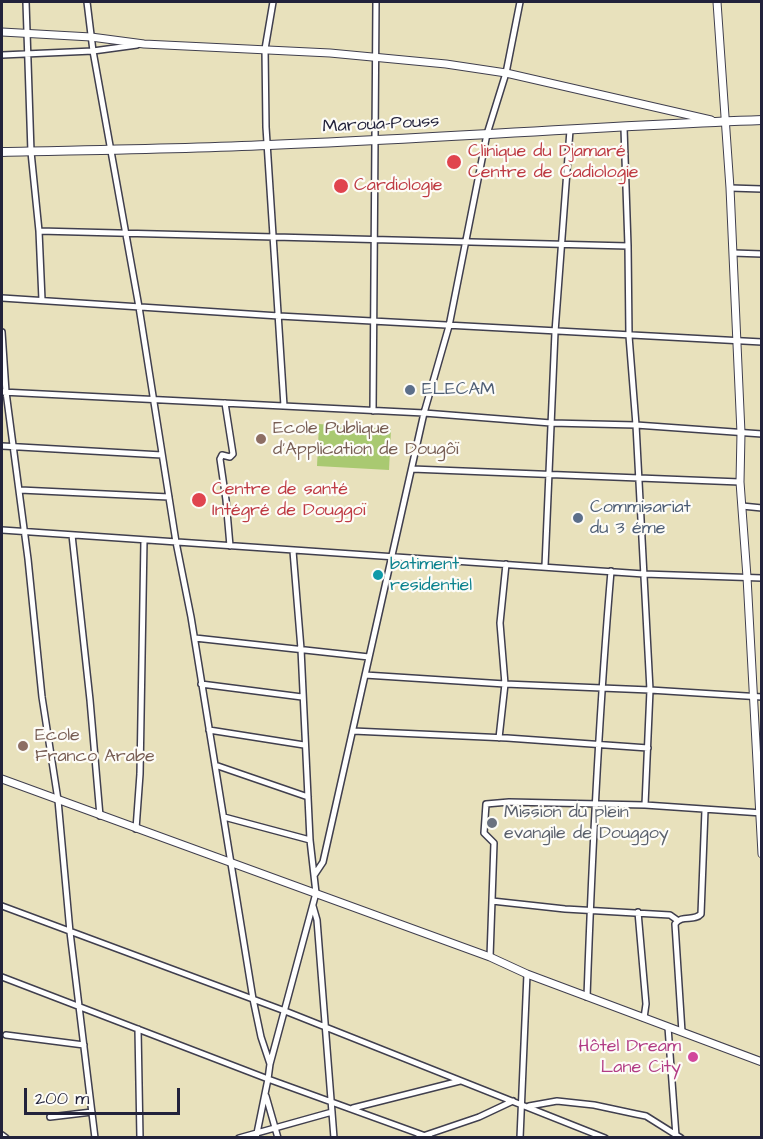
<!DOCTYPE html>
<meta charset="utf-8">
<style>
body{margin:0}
#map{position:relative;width:763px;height:1139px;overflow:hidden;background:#e8e1bc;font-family:"Architects Daughter",sans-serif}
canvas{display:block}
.frame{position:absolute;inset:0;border:3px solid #22223b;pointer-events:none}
.scale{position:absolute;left:24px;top:1088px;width:156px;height:27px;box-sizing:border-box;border:3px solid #22223b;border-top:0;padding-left:8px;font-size:18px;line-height:21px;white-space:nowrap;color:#22223b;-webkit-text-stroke:4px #fdfcf7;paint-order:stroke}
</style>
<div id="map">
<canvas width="763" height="1139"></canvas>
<div class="frame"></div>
<div class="scale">200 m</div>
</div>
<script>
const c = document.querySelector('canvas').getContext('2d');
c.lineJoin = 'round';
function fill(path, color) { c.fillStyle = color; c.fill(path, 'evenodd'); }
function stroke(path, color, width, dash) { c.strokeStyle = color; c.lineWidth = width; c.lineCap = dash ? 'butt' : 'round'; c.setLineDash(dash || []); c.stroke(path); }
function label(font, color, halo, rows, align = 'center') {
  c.font = font + ' "Architects Daughter",sans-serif'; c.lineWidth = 4.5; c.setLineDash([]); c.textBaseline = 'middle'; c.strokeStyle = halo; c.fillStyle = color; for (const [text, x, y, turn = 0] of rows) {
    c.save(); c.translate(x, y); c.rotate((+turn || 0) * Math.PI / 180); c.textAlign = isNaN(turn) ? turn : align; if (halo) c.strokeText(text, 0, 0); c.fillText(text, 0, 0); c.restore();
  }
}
const green = new Path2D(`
 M 319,424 L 391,429 L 389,470 L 317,466 Z`);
const street = new Path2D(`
 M 26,2 L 31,152 L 39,231 L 42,300
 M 87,2 L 93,51 L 139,307 L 176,542 L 191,617 L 253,999 L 261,1037 L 270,1064
 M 273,2 L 265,49 L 266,127 L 284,406
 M 2,55 L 93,51 L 137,45
 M 624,128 L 628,246 L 629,336 L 636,425 L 650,690 L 762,697
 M 730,188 L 762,189
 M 39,231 L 628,246
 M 733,253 L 762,254
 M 2,298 L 279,316 L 762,342
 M 2,332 L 6,392 L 28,559 L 42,697 L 58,800 L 70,932 L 95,1138
 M 2,392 L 424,413 L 551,423 L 636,425 L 762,434
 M 225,403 L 233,454 L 230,457 L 222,455 L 220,459 L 226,500 L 230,546
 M 373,411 L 376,2
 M 2,446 L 162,455
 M 412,469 L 740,482
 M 20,490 L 169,497
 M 742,506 L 762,508
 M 2,530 L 644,574 L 762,578
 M 72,535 L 90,700 L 100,816
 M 545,566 L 555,332 L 570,130
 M 195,638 L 369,657
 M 365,675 L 505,684 L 650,690 L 645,805 L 762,813
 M 201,684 L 302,697
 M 209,730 L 304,745
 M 353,731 L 507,738 L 648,748
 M 499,738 L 505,684 L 500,623 L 506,564
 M 215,765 L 308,797
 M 224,817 L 310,840
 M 136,829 L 140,774 L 144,540
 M 315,874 L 323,862 L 424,413 L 449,326 L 487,134 L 506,73 L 520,2
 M 492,901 L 565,909 L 670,915 L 677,920
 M 2,906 L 285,1011 L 605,1138
 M 313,906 L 317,920 L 334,1138
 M 638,912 L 646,1004 L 644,1018
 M 490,957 L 494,843 L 484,833 L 486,804 L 509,802 L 645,805
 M 2,977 L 268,1079 L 431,1138
 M 587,997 C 592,855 599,713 611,571
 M 668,1027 L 676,1136
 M 138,1029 L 140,1138
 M 682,1032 L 675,924 C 682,914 694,922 701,914 L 705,810
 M 6,1035 L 84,1045
 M 266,1096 L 278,1138
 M 529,1106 L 557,1101 L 594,1105 L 636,1114 L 646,1116 L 681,1138
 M 353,1108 L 460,1081
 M 50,1117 L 92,1112
 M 2,1135 L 6,1138
 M 239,1138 L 332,1112
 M 256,1138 L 268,1079 L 270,1064 L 316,893 L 310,840 L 301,649 L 293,551
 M 417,1138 L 479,1117 L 513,1101
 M 520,1138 L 527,974`);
const secondary = new Path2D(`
 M 717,2 L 730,188 L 741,433 L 740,482 L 747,577 L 762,854
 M 2,32 L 91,37 L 144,44 L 330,53 L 446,64 L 506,73 L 711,120
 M 2,779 L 490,957 L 527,974 L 762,1062`);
const primary = new Path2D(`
 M 2,152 C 91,150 180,149 269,145 C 433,139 597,126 762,120`);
const markers = [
 [454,162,8,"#e0444e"],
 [341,186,8,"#e0444e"],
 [410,390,6,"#5c6f8a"],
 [261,439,6,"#8d6e63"],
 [199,500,8,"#e0444e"],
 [578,518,6,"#5c6f8a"],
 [378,575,6,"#0f9aa8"],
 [23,746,6,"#8d6e63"],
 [492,823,6,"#6b7280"],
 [693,1057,6,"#d1479c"]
];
const streetNames = [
 ["Maroua-Pouss",381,125,-3]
];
const healthNames = [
 ["Clinique du Djamaré",468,152],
 ["Centre de Cadiologie",468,173],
 ["Cardiologie",354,186],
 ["Centre de santé",212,490],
 ["Intégré de Douggoï",212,511]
];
const serviceNames = [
 ["ELECAM",422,390],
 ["Commisariat",590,508],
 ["du 3 éme",590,529]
];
const educationNames = [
 ["Ecole Publique",273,429],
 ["d'Application de Dougôï",273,450],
 ["Ecole",35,736],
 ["Franco Arabe",35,757]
];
const cultureNames = [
 ["batiment",390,565],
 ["residentiel",390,586]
];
const worshipNames = [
 ["Mission du plein",504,813],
 ["evangile de Douggoy",504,834]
];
const hotelNames = [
 ["Hôtel Dream",681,1047],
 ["Lane City",681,1068]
];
fill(green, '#a9c971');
stroke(street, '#403f4e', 8);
stroke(secondary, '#403f4e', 9);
stroke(primary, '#403f4e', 10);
stroke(street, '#fff', 5);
stroke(secondary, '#fff', 7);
stroke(primary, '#fff', 8);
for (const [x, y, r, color] of markers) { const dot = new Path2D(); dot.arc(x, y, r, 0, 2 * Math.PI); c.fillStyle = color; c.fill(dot); stroke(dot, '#fdfcf7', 2); }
label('18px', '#22223b', '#fdfcf7', streetNames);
label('18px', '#be3a42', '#fdfcf7', healthNames, 'left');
label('18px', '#4e5e75', '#fdfcf7', serviceNames, 'left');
label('18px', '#785e54', '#fdfcf7', educationNames, 'left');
label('18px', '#0d838f', '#fdfcf7', cultureNames, 'left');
label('18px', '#5b616d', '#fdfcf7', worshipNames, 'left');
label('18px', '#b23c85', '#fdfcf7', hotelNames, 'right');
</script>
